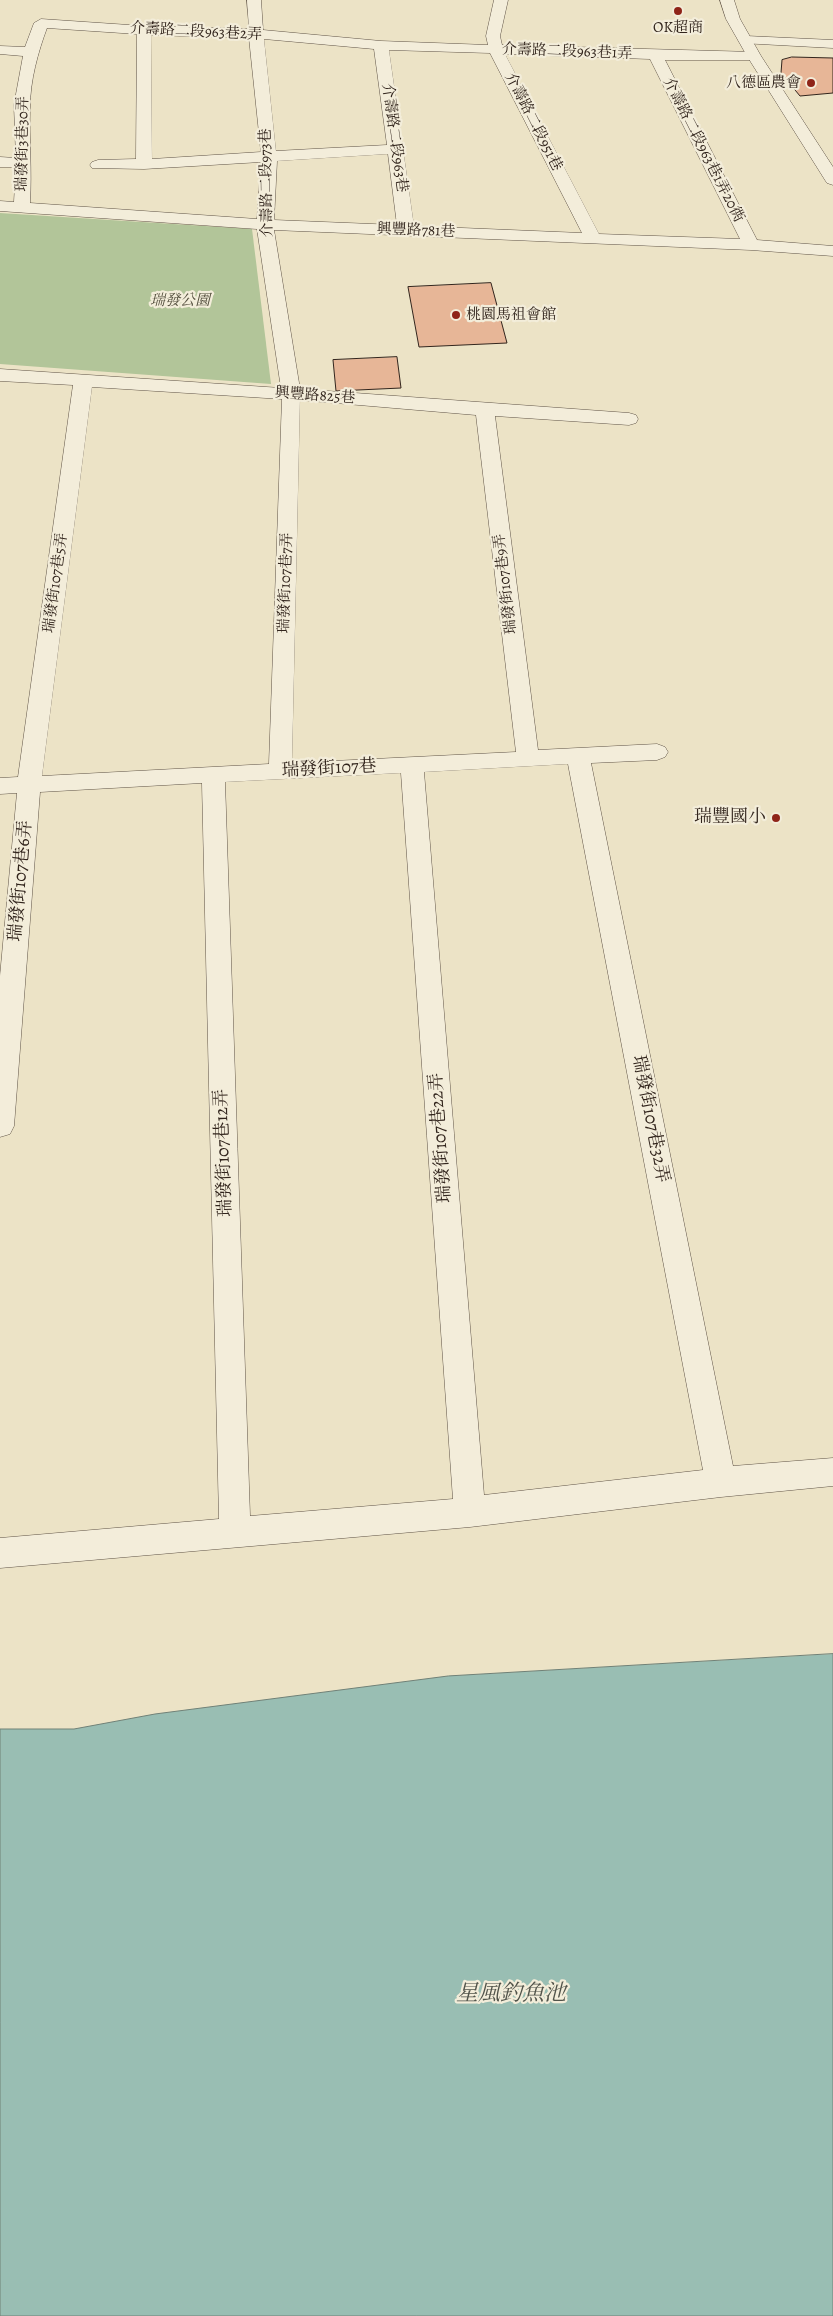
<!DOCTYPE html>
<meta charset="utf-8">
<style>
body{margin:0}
canvas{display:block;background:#ece3c6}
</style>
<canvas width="833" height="2316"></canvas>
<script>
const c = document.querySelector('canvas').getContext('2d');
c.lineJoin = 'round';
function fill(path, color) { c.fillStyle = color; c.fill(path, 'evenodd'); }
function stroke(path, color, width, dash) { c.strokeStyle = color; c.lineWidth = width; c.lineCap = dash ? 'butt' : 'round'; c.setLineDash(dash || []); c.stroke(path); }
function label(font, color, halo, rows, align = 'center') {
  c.font = font + ' Alegreya,"Noto Serif TC",serif'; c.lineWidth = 4.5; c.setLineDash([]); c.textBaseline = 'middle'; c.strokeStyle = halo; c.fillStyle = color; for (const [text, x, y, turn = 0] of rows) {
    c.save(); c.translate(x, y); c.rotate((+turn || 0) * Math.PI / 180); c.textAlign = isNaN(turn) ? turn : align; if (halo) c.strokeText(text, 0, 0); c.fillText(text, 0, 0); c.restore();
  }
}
const green = new Path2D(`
 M 0,213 L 252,229 L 271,384 L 0,364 Z`);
const water = new Path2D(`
 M 833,1654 L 833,2316 L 0,2316 L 0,1729 L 74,1729 L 155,1714 L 448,1676 Z`);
const building = new Path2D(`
 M 792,57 L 833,58 L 833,93 L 800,96 L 781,73 L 782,60 Z
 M 491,283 L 507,343 L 419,347 L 408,287 Z
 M 397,357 L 401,388 L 336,391 L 333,360 Z`);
const lane = new Path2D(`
 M 247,0 L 261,0 L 263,30 L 381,41 L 488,45 L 486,36 L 494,0 L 508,0 L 500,36 L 502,45 L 754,52 L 761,56 L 754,60 L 665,60 L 757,240 L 833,246 L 833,256 L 751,250 L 274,230 L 300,389 L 629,413 L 636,415 L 638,419 L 636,423 L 629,425 L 495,416 L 538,750 L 657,744 L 665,747 L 668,752 L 665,757 L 657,760 L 591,763 L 733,1466 L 833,1458 L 833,1486 L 721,1497 L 470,1527 L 0,1568 L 0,1538 L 219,1519 L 202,783 L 40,792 L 14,1126 L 10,1134 L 0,1137 L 0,976 L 17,793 L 0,794 L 0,778 L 18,777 L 73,385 L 0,381 L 0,369 L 281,388 L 257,229 L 0,211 L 0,201 L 14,202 L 16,167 L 0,167 L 0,157 L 16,158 L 14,105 L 23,56 L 0,54 L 0,46 L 25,47 L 34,23 L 41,19 L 144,26 L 249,29 ZM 47,28 L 137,34 L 136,159 L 98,160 L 92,162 L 90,165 L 92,168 L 144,169 L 261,162 L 257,219 L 30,203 C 32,171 29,139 30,107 C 30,81 38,52 47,28 ZM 151,35 L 249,38 L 261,152 L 152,159 ZM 264,39 L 374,49 L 387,145 L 276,151 ZM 389,50 L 490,53 L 582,233 L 414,226 ZM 505,54 L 650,59 L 740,239 L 599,234 ZM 388,154 L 397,225 L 274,220 L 277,161 ZM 92,387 L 282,399 L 269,764 L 42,776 ZM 300,400 L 476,415 L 516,752 L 292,763 ZM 568,764 L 703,1470 L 484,1495 L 424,772 ZM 401,773 L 453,1499 L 250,1516 L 225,782 Z
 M 746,36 L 833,40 L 833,48 L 741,43 L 739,40 L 741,37 Z`);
const street = new Path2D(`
 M 720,0 L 734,0 L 740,19 L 761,56 L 833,167 L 833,185 L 827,183 L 825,180 L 747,56 L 726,19 Z`);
const markers = [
 [678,11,5,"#8f2418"],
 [811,83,5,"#8f2418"],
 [456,315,5,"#8f2418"],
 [776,818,5,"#8f2418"]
];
const farPoinames = [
 ["OK超商",678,28],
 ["八德區農會",801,83,"right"],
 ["桃園馬祖會館",466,315,"left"]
];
const farStreetnames = [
 ["介壽路二段963巷2弄",196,32,3],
 ["介壽路二段963巷1弄",567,52,2],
 ["介壽路二段951巷",533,122,63],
 ["介壽路二段963巷",394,138,82],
 ["瑞發街3巷30弄",23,144,-89],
 ["介壽路二段963巷1弄20衖",703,150,63],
 ["介壽路二段973巷",267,183,-91],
 ["興豐路781巷",416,231,2],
 ["興豐路825巷",315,396,4],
 ["瑞發街107巷5弄",56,583,-82],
 ["瑞發街107巷7弄",286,583,-88],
 ["瑞發街107巷9弄",506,584,-97]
];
const farParknames = [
 ["瑞發公園",180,301]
];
const streetNames = [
 ["瑞發街107巷",329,769,-3],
 ["瑞發街107巷6弄",21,881,-85],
 ["瑞發街107巷32弄",650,1119,79],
 ["瑞發街107巷22弄",441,1138,-94],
 ["瑞發街107巷12弄",224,1153,-92]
];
const poiNames = [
 ["瑞豐國小",766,818]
];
const nearWaternames = [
 ["星風釣魚池",511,1995]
];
fill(green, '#b2c599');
fill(water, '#99beb3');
stroke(water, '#708177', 1);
fill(building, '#e7b697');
stroke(building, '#32251d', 1);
stroke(lane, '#605447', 1);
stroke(street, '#605447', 1);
fill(lane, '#f3edda');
fill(street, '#f3edda');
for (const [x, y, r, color] of markers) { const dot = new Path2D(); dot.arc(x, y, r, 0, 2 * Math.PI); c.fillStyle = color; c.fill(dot); stroke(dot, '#f3edda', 2); }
label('15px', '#32251d', '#f3edda', farPoinames);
label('15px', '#32251d', '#f3edda', farStreetnames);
label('italic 15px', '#524d3c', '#f3edda', farParknames);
label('18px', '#32251d', '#f3edda', streetNames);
label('18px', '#32251d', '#f3edda', poiNames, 'right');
label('italic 22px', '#51534a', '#f3edda', nearWaternames);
</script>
